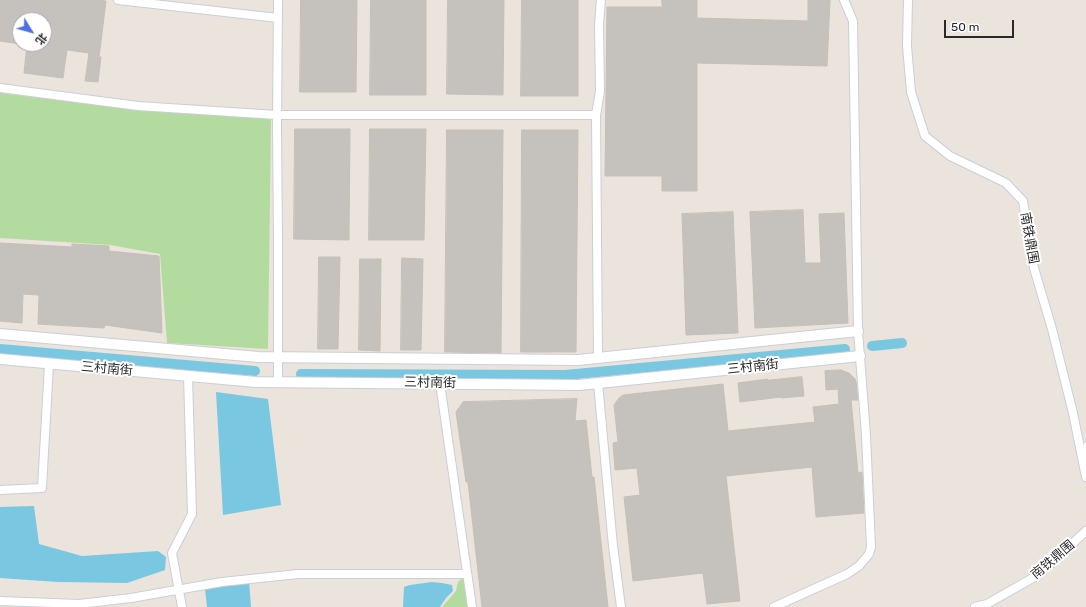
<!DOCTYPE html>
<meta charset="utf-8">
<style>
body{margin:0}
#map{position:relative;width:1086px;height:607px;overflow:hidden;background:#eae4dc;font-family:Rubik,"Noto Sans SC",sans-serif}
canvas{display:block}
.north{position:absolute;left:12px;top:12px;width:40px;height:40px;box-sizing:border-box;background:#fff;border:1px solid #a9a9a9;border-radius:50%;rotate:127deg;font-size:11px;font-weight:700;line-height:16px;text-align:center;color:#292929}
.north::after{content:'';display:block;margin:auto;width:14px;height:18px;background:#4e6de6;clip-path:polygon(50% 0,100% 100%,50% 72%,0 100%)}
.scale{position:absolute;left:944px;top:20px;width:70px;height:18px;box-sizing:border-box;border:2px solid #292929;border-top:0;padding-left:5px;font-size:12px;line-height:14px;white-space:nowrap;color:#292929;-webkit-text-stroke:3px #fff;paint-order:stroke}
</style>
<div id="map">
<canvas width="1086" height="607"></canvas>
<div class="north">北</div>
<div class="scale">50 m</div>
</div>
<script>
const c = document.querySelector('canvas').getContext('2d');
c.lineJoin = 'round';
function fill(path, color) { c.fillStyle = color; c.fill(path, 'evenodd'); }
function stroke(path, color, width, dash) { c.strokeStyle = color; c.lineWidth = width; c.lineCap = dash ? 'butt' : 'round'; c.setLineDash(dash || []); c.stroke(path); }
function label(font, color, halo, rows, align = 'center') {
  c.font = font + ' Rubik,"Noto Sans SC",sans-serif'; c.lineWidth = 4; c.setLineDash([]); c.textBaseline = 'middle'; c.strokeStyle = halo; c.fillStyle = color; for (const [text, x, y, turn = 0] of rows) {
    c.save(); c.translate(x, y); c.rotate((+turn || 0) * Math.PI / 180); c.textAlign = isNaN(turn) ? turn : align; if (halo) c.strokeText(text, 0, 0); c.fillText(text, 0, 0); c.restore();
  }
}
const green = new Path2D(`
 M 0,93 L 137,110 L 271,119 L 268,349 L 167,343 L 160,254 L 110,245 L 0,238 Z
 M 464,577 L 469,607 L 442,607 L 456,591 L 458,582 Z`);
const water = new Path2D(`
 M 216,392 L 268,399 L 281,505 L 223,515 Z
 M 34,506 L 39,544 L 82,556 L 158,551 L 166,557 L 165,570 L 127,583 L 58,582 L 0,578 L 0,507 Z
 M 249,580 L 251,607 L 207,607 L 205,588 Z
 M 432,582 L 442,583 L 452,585 L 453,591 L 446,598 L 440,607 L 403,607 L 404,587 L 410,585 Z`);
const canal = new Path2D(`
 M 872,346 L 902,343
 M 0,349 L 255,371
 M 301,374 L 565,375 L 845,349`);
const building = new Path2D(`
 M 0,0 L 95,0 L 106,1 L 99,57 L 101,57 L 98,82 L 85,81 L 89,53 L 67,50 L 63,78 L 24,73 L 27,44 L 44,44 L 44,20 L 20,20 L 20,44 L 0,41 Z
 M 301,0 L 357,0 L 356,92 L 300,92 Z
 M 371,0 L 426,0 L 426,95 L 370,95 Z
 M 448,0 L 504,0 L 503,95 L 447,94 Z
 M 522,0 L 578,0 L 578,96 L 521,96 Z
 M 662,0 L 697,0 L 697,18 L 808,21 L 808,0 L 830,0 L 827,66 L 697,63 L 697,191 L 662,191 L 662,176 L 605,176 L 607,7 L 662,7 Z
 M 295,129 L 350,129 L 349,240 L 294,239 Z
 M 370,129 L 426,129 L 424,240 L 369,240 Z
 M 447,130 L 503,130 L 501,353 L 445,352 Z
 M 522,130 L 578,130 L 576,352 L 521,352 Z
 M 803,210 L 805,263 L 821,263 L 819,214 L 844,213 L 848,323 L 755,328 L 750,212 Z
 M 733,212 L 738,333 L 686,335 L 682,214 Z
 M 0,243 L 72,247 L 72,244 L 109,246 L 109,251 L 159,256 L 162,333 L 105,325 L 104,328 L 38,324 L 39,295 L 23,294 L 22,323 L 0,321 Z
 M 319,257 L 340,257 L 338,349 L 318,349 Z
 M 402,258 L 423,259 L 421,350 L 401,350 Z
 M 360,259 L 381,259 L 380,351 L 359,350 Z
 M 841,370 L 849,373 L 855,379 L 856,382 L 858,400 L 851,400 L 858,473 L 862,472 L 864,513 L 816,517 L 812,467 L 726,476 L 740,601 L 707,604 L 703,573 L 633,581 L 624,497 L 640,495 L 637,468 L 615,470 L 613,443 L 618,442 L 614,405 L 619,398 L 623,395 L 723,384 L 728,431 L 815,422 L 813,407 L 839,404 L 838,389 L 826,390 L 825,371 Z
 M 802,377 L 804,396 L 781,398 L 781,397 L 740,402 L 738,383 L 768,379 L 768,380 Z
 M 577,399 L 575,421 L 586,420 L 592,477 L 594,477 L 608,607 L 482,607 L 468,482 L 466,482 L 456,412 L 463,402 Z`);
const service = new Path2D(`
 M 1085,457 L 1086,444`);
const minor = new Path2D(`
 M 118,0 L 278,18
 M 278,0 L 277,125 L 278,242 L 278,382
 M 908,0 L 907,46 L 911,92 L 925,136 L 950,156 L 1006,183 L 1023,201 L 1034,268 L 1052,329 L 1073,413 L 1086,477
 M 0,88 L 138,106 L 277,115 L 596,115
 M 598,358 L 596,115 L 600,91 L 599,24 L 601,0
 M 440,383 L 472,607
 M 598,383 L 613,546 L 621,607
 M 0,490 L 42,488 L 49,364
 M 0,601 L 79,604 L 131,598 L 222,582 L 298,574 L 467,574
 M 182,607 L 172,553 L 192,514 L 188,376
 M 774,607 L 847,574 L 859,566 L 869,554 L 871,547 L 866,435 L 858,331 L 853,21 L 844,0
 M 975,607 L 987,604 L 1038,575 L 1086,531`);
const tertiary = new Path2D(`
 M 0,334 L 258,357 L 578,360 L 858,331
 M 0,359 L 256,382 L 579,385 L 860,356`);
const streetNames = [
 ["南铁鼎围",1029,238,80],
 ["三村南街",753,367,-6],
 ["三村南街",107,369,5],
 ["三村南街",430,383,1],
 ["南铁鼎围",1053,560,-40]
];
fill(green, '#b4db9f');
fill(water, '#7ac7e1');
stroke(canal, '#7ac7e1', 10);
fill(building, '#c5c1bc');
stroke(building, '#c5bfb6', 1);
stroke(service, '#cbced9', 5.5);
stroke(minor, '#cbced9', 10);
stroke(tertiary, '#cbced9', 12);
stroke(service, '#fff', 4);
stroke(minor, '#fff', 8);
stroke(tertiary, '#fff', 10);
label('13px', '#292929', '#fff', streetNames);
</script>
